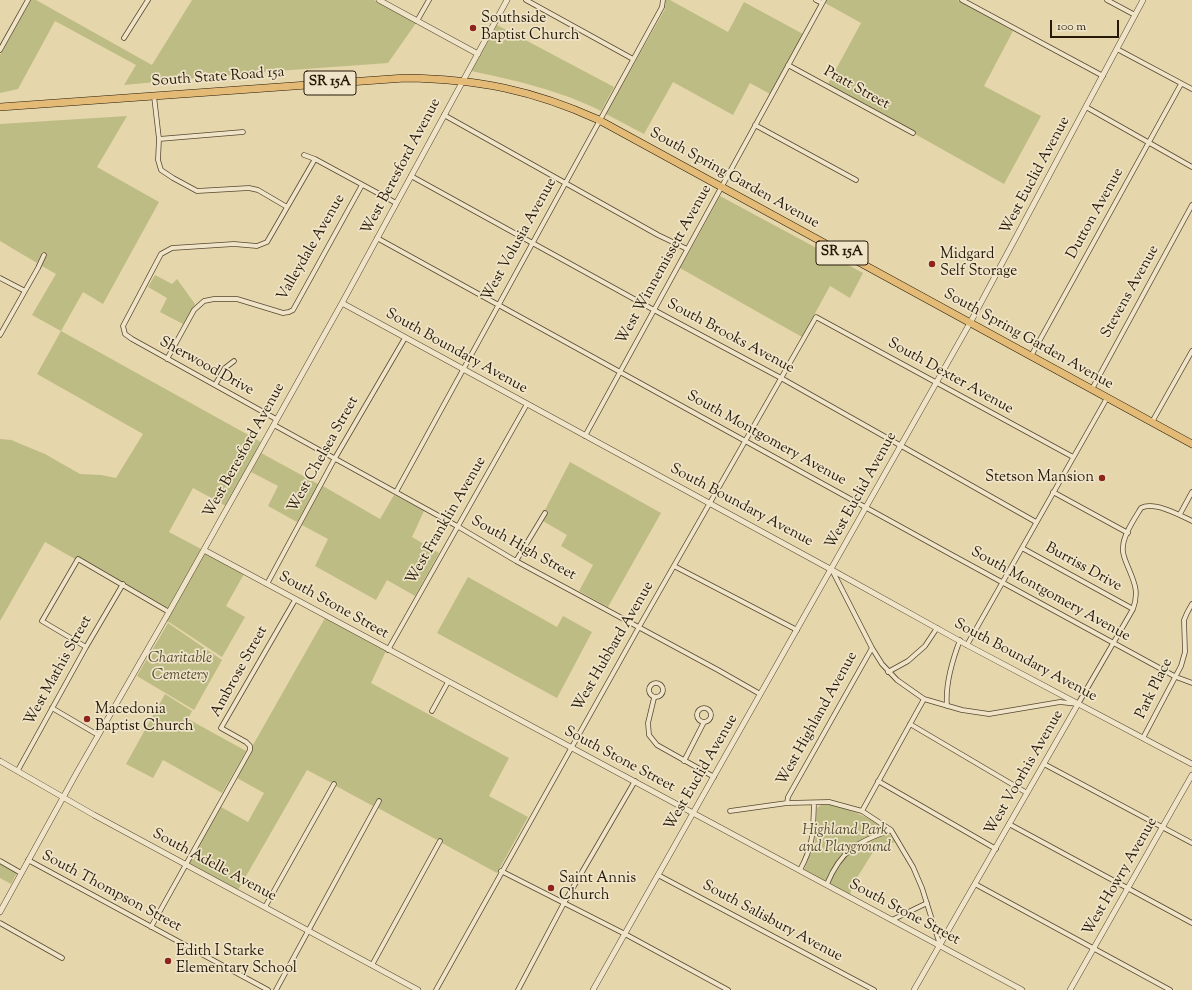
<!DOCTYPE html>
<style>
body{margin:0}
#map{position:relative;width:1192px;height:990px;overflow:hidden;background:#e6d6ab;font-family:"Sorts Mill Goudy",serif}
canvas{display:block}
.scale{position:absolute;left:1050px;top:20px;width:69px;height:18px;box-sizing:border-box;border:2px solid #261908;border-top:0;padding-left:5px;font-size:12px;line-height:14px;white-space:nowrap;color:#261908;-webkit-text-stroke:3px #efe4c8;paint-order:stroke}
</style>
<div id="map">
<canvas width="1192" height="990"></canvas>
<div class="scale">100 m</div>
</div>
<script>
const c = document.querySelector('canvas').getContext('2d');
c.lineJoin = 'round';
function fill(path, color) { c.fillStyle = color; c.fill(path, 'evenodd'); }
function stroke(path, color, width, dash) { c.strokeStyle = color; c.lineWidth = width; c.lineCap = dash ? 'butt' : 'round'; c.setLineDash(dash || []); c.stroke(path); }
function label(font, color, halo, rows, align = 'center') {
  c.font = font + ' "Sorts Mill Goudy",serif'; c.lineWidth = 3.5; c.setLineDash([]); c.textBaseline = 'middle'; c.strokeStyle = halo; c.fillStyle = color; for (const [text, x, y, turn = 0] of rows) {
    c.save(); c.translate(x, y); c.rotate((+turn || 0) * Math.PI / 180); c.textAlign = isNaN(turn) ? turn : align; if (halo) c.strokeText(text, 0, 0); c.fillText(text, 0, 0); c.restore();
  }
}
const green = new Path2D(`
 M 31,0 L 36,0 L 152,65 L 192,0 L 374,0 L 416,23 L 388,63 L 263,72 L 124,85 L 136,65 L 55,21 L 18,89 L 0,93 L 0,55 Z
 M 666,0 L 670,0 L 728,32 L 744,2 L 803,34 L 770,94 L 750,83 L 733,115 L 673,82 L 644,134 L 606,114 L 665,9 Z
 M 827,0 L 957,0 L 1013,31 L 984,86 L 1041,116 L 1004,184 L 915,134 L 916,133 L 828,84 L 861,23 L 825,3 Z
 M 497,25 L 614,87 L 601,111 C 562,91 514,80 471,71 Z
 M 127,116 L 97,167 L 159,202 L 103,304 L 83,292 L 61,331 L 261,442 L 226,506 L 193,488 L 169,532 L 201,549 L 168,608 L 77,556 L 75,559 L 45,542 L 0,621 L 0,439 L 11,440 L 45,454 L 80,474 L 101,475 L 116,478 L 143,434 L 37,374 L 61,331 L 32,315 L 56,274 L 42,266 L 47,254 L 42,252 L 37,263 L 0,241 L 0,124 Z
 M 720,196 L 863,273 L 850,298 L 830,286 L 802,337 L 680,268 L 692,247 Z
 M 155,275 L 172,284 L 177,279 L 195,304 L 183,324 L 160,312 L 167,298 L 148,287 Z
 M 261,453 L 318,484 L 297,522 L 268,506 L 278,486 L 251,472 Z
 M 570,462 L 661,513 L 608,607 L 579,591 L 593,565 L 561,546 L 567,535 L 543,521 L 548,512 L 545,510 Z
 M 323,486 L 380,519 L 394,495 L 424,511 L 412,537 L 439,553 L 415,596 L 387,580 L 376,600 L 315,566 L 328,539 L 302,525 Z
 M 205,553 L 244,574 L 226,606 L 245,617 L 222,657 L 169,622 L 166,622 Z
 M 468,577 L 557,627 L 563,616 L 592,632 L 557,698 L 437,633 Z
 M 325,618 L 386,651 L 371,683 L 509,758 L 489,796 L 528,817 L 497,873 L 442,843 L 443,840 L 439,838 L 437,840 L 378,808 L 382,801 L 378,798 L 373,806 L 336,786 L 338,783 L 333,781 L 332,783 L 307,770 L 238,890 L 189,863 L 221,807 L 248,822 L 264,793 L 237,778 L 252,751 L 253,745 Z
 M 168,623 L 222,660 L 194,710 L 137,676 Z
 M 165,694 L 192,711 L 188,719 L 246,751 L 222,793 L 163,760 L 153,778 L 126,764 Z
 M 829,804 C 853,811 880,819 895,842 L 875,849 L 853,884 L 850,895 L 804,870 L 815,842 L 817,808 L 821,805 Z
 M 0,864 L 17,873 L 11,884 L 0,878 Z`);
const minor = new Path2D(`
 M 526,0 L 633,59
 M 816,0 L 822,3
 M 962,0 L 1103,76
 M 1107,0 L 1135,15
 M 417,21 L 429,0
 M 124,38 L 148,0
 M 1117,49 L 1192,89
 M 0,50 L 28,0
 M 788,65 L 913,133
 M 154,96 L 159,139 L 158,160 L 161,170 L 173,178 L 197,191 L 249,188 L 258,190 L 287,207
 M 1086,107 L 1192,167
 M 444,115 L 658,235 L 687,249
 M 755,125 L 856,180
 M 159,139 L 243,132
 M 304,155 L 315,159 L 396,203
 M 411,176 L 654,310 L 781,378 L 1036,522
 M 377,238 L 952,555 L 1176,677 L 1192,683
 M 0,278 L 25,291
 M 0,335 L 38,268 L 44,255
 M 1031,356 L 1181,84
 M 167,359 L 194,310 L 204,301 L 214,299 L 237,299 L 283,313 L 289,312 L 293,310 L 362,185
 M 215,385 L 225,368 L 234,361
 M 1092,389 L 1192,205
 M 276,419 L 132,339 L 125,334 L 123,326 L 161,254 L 172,248 L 234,244 L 257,246 L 267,242 L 315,159
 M 1152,422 L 1192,351
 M 274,425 L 457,526 L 516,561 L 718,670 L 760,694
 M 585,436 L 824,0
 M 396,492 L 662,7 L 663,0
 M 1053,492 L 1128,533
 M 1180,514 L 1192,492
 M 1022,548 L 1133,609
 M 516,561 L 545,513
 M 674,566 L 797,630
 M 832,570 L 872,648 L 882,664 L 897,680 L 924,699 L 962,710 L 989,714 L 1060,702 L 1078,704 L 1133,609 C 1140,590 1133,580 1126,562 C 1124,557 1122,552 1123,547 C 1123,535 1135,518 1141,508 C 1154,501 1180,515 1192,521
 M 267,584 L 335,458 L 405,338
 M 967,645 L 1107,398
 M 86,647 L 42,621 L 78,559 L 169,612
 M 388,650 L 527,404
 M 888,672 L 908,661 L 925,646 L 937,628
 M649 690a7 7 0 1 1 14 0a7 7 0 1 1-14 0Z
 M 654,698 L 648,723 L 649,735 L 657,745 L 714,777
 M 947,706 C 945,684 952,661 960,640
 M 52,708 L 98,735
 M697 715a7 7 0 1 1 14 0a7 7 0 1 1-14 0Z
 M 432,711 L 448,682
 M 910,724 L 1027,793
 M 1143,738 L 1181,666 L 1185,652 L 1184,620 L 1187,613 L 1192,604
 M 684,761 L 704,722
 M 1044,764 L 1192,843
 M 18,770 L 86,647 L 123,584
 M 878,781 L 996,849
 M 787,803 L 788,797 L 872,648
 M 730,811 L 787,803 L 829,802 L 862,811 L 891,830 L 913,867 L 922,888 L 940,945
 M 862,811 L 924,699
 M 1009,824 L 1192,923
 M 28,860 L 268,990
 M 0,861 L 21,873
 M 800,870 C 814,844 813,831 814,803
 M 501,871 L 625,934 L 728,990
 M 658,875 L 874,990
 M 827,884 C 841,850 857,842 891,830
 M 975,884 L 1170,990
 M 265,907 L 334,784
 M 892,920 L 927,903
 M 0,923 L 62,958
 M 151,927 L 250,750 L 250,746 L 246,742 L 221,728 L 295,600
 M 372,965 L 440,841
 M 276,990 L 379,801
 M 436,990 L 639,627 L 816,317 L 1073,457
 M 518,990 L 564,903 L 635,781`);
const tertiary = new Path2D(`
 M 379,0 L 478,54
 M 342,303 L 832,570 L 967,645 L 1192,764
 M 204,550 L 1022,990
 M 0,761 L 94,815 L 418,990
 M 0,912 L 76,774 L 169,612 L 342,303 L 507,0
 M 593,990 L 970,323 L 1143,0
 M 914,990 L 1078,704
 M 1070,990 L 1192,775`);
const trunk = new Path2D(`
 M 0,107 L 405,78 C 478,79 533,90 599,120 L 1192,444`);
const markers = [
 [473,28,4,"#8f2418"],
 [932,264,4,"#8f2418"],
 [1102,478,4,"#8f2418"],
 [87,719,4,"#8f2418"],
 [551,888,4,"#8f2418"],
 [168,961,4,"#8f2418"]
];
const shields = [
 [330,83,52],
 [842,253,52]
];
const shieldNames = [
 ["SR 15A",330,83],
 ["SR 15A",842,253]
];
const poiNames = [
 ["Southside",481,19],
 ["Baptist Church",481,36],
 ["Midgard",940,255],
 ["Self Storage",940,272],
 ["Stetson Mansion",1094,478,"right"],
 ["Macedonia",95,710],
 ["Baptist Church",95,727],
 ["Saint Annis",559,879],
 ["Church",559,896],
 ["Edith I Starke",176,952],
 ["Elementary School",176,969]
];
const streetNames = [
 ["South State Road 15a",218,78,-4],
 ["Pratt Street",856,89,29],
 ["West Beresford Avenue",402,167,-62],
 ["West Euclid Avenue",1036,176,-62],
 ["South Spring Garden Avenue",734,179,29],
 ["Dutton Avenue",1096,214,-61],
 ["West Volusia Avenue",520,240,-61],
 ["Valleydale Avenue",312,248,-60],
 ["West Winnemissett Avenue",665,265,-61],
 ["Stevens Avenue",1131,292,-61],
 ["South Brooks Avenue",730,337,28],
 ["South Spring Garden Avenue",1028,340,29],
 ["South Boundary Avenue",456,352,29],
 ["Sherwood Drive",206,367,29],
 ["South Dexter Avenue",950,377,29],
 ["South Montgomery Avenue",766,439,29],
 ["West Beresford Avenue",245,451,-61],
 ["West Chelsea Street",324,455,-61],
 ["West Euclid Avenue",862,491,-61],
 ["South Boundary Avenue",741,506,28],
 ["West Franklin Avenue",447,521,-60],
 ["South High Street",523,549,29],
 ["Burriss Drive",1083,568,29],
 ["South Montgomery Avenue",1050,595,29],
 ["South Stone Street",333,606,29],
 ["West Hubbard Avenue",614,647,-60],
 ["South Boundary Avenue",1025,661,28],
 ["West Mathis Street",59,671,-61],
 ["Ambrose Street",240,672,-61],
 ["Park Place",1155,689,-64],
 ["West Highland Avenue",818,719,-61],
 ["South Stone Street",619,760,28],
 ["West Euclid Avenue",702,773,-60],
 ["West Voorhis Avenue",1025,773,-60],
 ["South Adelle Avenue",214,866,28],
 ["West Howry Avenue",1121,877,-60],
 ["South Thompson Street",111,892,28],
 ["South Stone Street",904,913,28],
 ["South Salisbury Avenue",772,922,28]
];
const parkNames = [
 ["Charitable",180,659],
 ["Cemetery",180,676],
 ["Highland Park",845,831],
 ["and Playground",845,848]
];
fill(green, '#bdbc84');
stroke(minor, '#564831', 5.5);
stroke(tertiary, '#564831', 6);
stroke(trunk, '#261908', 8);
stroke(minor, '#efe4c8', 4);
stroke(tertiary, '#efe4c8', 5);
stroke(trunk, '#e3bb76', 7);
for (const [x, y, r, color] of markers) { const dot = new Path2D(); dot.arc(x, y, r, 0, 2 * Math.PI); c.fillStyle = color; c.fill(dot); stroke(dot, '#efe4c8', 1.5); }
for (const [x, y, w] of shields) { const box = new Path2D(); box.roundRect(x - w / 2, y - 12, w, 24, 3); c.fillStyle = '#efe4c8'; c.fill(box); stroke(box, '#261908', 1); }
label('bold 14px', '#261908', null, shieldNames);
label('15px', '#261908', '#efe4c8', poiNames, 'left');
label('15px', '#261908', '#efe4c8', streetNames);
label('italic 15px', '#534a2d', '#efe4c8', parkNames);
</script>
